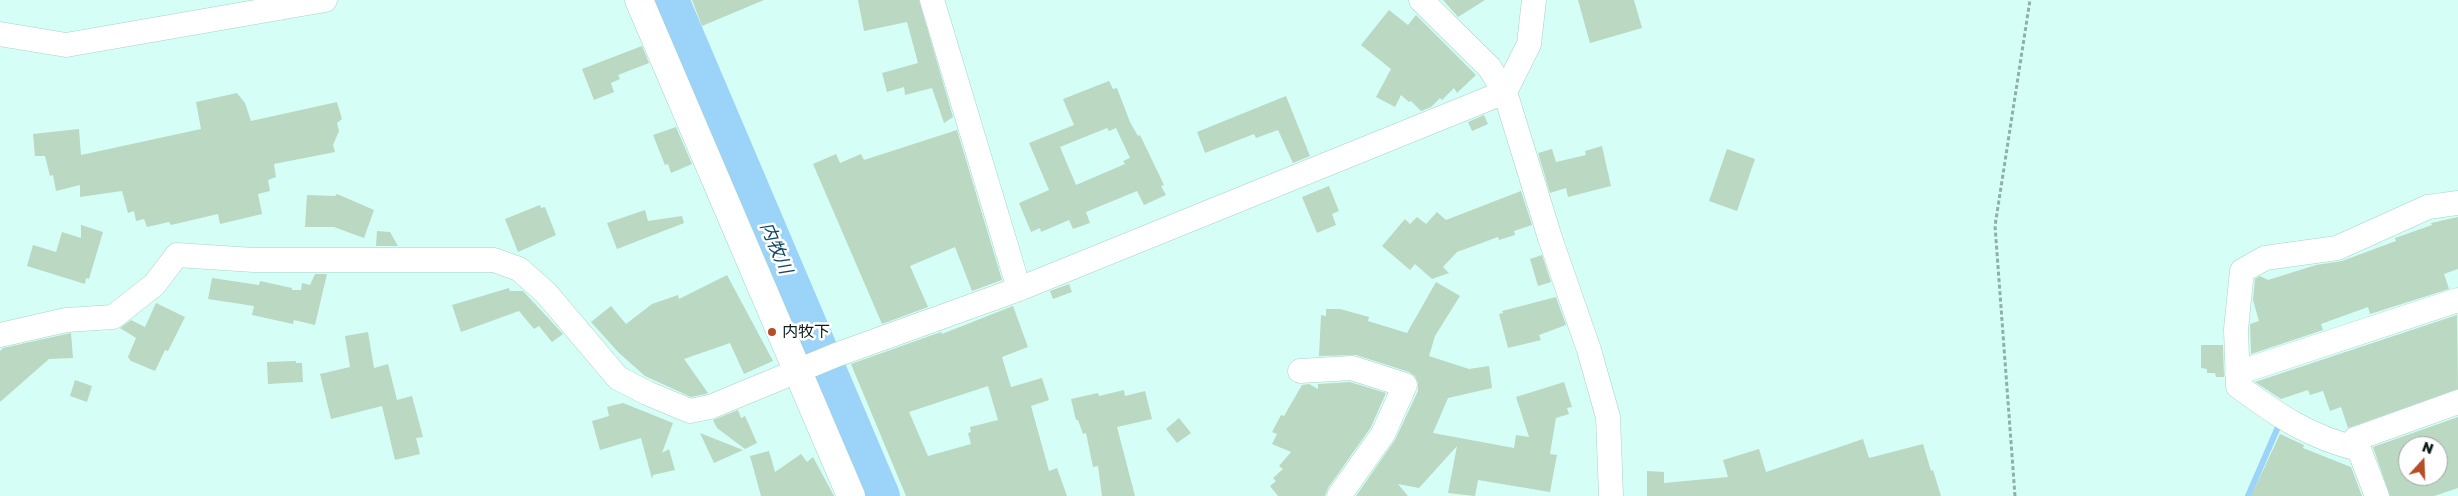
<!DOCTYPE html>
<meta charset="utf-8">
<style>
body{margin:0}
#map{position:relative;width:2458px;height:496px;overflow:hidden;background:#d5fff6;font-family:"Golos Text",sans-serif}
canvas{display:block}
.north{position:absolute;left:2398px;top:436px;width:50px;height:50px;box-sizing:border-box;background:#fff;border:1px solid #9ea4a3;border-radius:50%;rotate:20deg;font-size:14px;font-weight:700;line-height:20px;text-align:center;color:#0c1c19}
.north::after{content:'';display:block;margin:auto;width:18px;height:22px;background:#b54e27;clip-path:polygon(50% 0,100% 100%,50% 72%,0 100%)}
</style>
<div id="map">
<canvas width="2458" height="496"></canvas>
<div class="north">N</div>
</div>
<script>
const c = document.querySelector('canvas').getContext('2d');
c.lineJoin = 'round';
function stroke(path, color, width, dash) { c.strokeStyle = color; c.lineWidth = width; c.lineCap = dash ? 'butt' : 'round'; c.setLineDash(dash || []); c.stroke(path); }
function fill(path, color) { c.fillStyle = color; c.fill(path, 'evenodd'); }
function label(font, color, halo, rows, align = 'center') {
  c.font = font + ' "Golos Text","Noto Sans JP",sans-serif'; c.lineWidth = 5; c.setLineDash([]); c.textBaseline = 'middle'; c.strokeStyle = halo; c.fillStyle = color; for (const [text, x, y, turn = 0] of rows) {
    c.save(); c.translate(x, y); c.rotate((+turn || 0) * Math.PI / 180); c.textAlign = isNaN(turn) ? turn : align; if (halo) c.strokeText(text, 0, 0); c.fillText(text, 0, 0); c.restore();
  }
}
const stream = new Path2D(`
 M 2248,496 L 2278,427`);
const river = new Path2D(`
 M 671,0 L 882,496`);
const building = new Path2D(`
 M 692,0 L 764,0 L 702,26 Z
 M 858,0 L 919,0 L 953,117 L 944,123 L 932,88 L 905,95 L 904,87 L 887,92 L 882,73 L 918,63 L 907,22 L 864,31 Z
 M 1443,0 L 1485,0 L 1458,17 Z
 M 1578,0 L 1634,0 L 1642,28 L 1590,43 Z
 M 1389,10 L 1408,25 L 1416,15 L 1476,75 L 1457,93 L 1454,88 L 1442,100 L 1440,98 L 1431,107 L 1421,111 L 1411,101 L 1409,102 L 1401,95 L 1395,107 L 1376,97 L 1391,69 L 1361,45 Z
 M 642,46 L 649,63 L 618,75 L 620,79 L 611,83 L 614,92 L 594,100 L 582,69 Z
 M 1109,81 L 1113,89 L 1117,88 L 1130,122 L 1138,136 L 1140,135 L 1164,185 L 1161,186 L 1166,195 L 1144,205 L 1137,191 L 1086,212 L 1090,223 L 1073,229 L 1069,220 L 1041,232 L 1040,228 L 1031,232 L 1019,203 L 1049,190 L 1029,143 L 1074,125 L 1063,99 ZM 1107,128 L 1109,131 L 1116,128 L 1130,158 L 1123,161 L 1125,164 L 1076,185 L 1060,147 Z
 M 237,93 L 245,103 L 251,121 L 337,102 L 342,119 L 337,123 L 339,131 L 333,145 L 335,152 L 274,164 L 276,177 L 268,180 L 270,191 L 258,194 L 262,214 L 220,224 L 218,214 L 171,225 L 169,222 L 147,227 L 144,219 L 136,221 L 134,211 L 128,213 L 122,191 L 80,197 L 80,185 L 56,191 L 53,175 L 50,176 L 45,156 L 35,156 L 33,134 L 79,129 L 81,155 L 201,129 L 196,102 Z
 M 1286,96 L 1310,156 L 1293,163 L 1278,130 L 1256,138 L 1254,134 L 1205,153 L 1197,132 Z
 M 1484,115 L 1488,124 L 1472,131 L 1468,122 Z
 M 676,127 L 692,164 L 671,173 L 668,164 L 665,165 L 653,135 Z
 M 957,130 L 1002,280 L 972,291 L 955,247 L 910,266 L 928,307 L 882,324 L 813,164 L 836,154 L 840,163 L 861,154 L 864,160 Z
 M 1602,146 L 1611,186 L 1568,197 L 1566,188 L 1550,193 L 1538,153 L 1552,149 L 1556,162 L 1586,155 L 1585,151 Z
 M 1727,149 L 1755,159 L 1737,211 L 1709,201 Z
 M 1329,186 L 1339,211 L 1332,214 L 1336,225 L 1317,233 L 1302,197 Z
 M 1521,191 L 1532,225 L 1514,231 L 1515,235 L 1499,240 L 1498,237 L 1457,252 L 1443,267 L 1449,273 L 1432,279 L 1415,264 L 1410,270 L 1382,246 L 1405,219 L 1410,224 L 1417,217 L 1426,224 L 1437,212 L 1446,220 Z
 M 337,194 L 374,210 L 364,238 L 334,227 L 305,227 L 307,195 L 335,196 Z
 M 540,205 L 541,208 L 545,207 L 556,235 L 518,252 L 505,219 Z
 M 645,210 L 648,221 L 682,216 L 684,223 L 617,249 L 607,223 Z
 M 2458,217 L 2458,269 L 2444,274 L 2449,289 L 2370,314 L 2368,307 L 2321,324 L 2323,330 L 2251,354 L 2250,324 L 2259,321 L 2253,300 L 2255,279 L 2260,276 L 2268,280 L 2316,265 L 2342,261 L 2396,241 L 2395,238 L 2432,225 L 2431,223 Z
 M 81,225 L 103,232 L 89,279 L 86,278 L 85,284 L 27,266 L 33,245 L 56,252 L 62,232 L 81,238 Z
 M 377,231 L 390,232 L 398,246 L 376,246 Z
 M 1542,255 L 1551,282 L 1538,286 L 1530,259 Z
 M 315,274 L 327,274 L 315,325 L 294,320 L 293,324 L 252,315 L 254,306 L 208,299 L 212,278 L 259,285 L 260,281 L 292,288 L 292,290 L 301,290 L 302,283 L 310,285 Z
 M 727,275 L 773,361 L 744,374 L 730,343 L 684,359 L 708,393 L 706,394 L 691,397 L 645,376 L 619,353 L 591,322 L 611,306 L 626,324 L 652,304 L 678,295 L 679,299 Z
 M 1436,282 L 1460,296 L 1435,336 L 1429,356 L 1469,369 L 1489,366 L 1492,388 L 1448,398 L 1433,433 L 1514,448 L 1516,435 L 1529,437 L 1516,397 L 1564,382 L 1572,407 L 1567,408 L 1569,414 L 1556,418 L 1550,454 L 1557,455 L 1550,492 L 1478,480 L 1475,496 L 1448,493 L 1457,446 L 1419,488 L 1398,484 L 1408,496 L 1356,496 L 1395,440 L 1418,391 L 1418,383 L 1415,376 L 1409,372 L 1356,355 L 1319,356 L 1321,315 L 1326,316 L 1326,309 L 1340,309 L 1369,317 L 1368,321 L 1407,333 Z
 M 1069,284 L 1072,292 L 1053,299 L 1050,291 Z
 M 509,288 L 510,291 L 523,291 L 563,334 L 552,342 L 539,326 L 534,329 L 519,311 L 461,332 L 452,305 Z
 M 1556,297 L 1566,325 L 1539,335 L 1541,340 L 1508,348 L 1499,314 L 1503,313 L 1502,311 Z
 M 156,303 L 185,317 L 168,351 L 165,350 L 155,371 L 131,361 L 128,357 L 136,338 L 120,328 L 131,320 L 145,327 Z
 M 1013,306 L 1028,347 L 1002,357 L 1011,387 L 1042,378 L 1049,400 L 1031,406 L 1049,471 L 1057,468 L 1067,496 L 906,496 L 851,364 L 941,332 L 942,334 ZM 988,386 L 998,420 L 970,427 L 971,432 L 968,433 L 971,444 L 928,456 L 909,412 Z
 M 2457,315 L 2458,389 L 2348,428 L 2341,407 L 2330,411 L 2323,391 L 2310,395 L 2308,390 L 2281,399 L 2255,382 Z
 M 368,332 L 374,368 L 388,364 L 397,400 L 412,396 L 423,437 L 416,438 L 420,454 L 395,460 L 382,406 L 331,419 L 320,374 L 350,367 L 345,336 Z
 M 71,333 L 73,358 L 49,359 L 0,402 L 0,351 L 3,348 Z
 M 2201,345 L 2223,345 L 2224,377 L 2216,377 L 2215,373 L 2207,373 L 2207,369 L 2201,368 Z
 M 296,361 L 296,363 L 302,363 L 303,382 L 268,384 L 267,362 Z
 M 75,380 L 92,386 L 87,402 L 70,396 Z
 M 1350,382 L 1386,393 L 1371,427 L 1328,488 L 1325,496 L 1278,496 L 1270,486 L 1276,481 L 1273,478 L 1283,469 L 1279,466 L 1291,452 L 1272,444 L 1277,434 L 1272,432 L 1281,415 L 1284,416 L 1302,385 L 1309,384 L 1318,389 L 1318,384 Z
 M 1124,390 L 1125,396 L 1145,391 L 1152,419 L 1117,427 L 1135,496 L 1102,496 L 1098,466 L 1093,467 L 1086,433 L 1083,434 L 1078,420 L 1076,420 L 1071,399 L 1098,393 L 1099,396 Z
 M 623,403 L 673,423 L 662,453 L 669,449 L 675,470 L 653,475 L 652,479 L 641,438 L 600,450 L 592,421 L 609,416 L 607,407 Z
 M 738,410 L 741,418 L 745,416 L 757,443 L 745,449 L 717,428 L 713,420 Z
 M 2458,417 L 2458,488 L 2434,496 L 2390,496 L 2373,447 ZM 2408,446 L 2438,446 L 2438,476 L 2408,476 Z
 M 1179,418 L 1191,433 L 1177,443 L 1166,429 Z
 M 700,433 L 743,450 L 714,463 Z
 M 2280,434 L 2304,445 L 2303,448 L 2351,467 L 2362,496 L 2251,496 Z
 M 1863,439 L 1869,458 L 1923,444 L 1931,471 L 1933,470 L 1941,496 L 1647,496 L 1647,471 L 1664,472 L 1664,483 L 1728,477 L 1723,460 L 1759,449 L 1766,472 Z
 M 769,451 L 775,472 L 801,454 L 807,462 L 813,457 L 834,496 L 761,496 L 750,456 Z`);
const path = new Path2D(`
 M 2015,496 L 1995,226 L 2030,0`);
const minor = new Path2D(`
 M 932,0 L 1019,289
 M 1421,0 L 1489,67 L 1505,92 L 1550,238 L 1589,350 L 1608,417 L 1611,496
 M 0,34 L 66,45 L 325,0
 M 0,335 L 66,320 L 113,317 L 154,285 L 177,255 L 254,260 L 494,260 L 519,269 L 546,293 L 618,378 L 647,393 L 690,411 L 710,407 L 836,355 L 1019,289 L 1505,92 L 1529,44 L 1534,0
 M 1300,371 L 1352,368 L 1405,385 L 1383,434 L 1339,496
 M 2237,373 L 2458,300
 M 2359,449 C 2311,438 2277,415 2238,386 L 2236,329 L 2242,271 L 2265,258 L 2337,248 L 2428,207 L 2458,203
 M 2377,496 L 2355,439 L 2458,402`);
const tertiary = new Path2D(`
 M 639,0 L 851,496`);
const markers = [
 [772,332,5,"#b54e27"]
];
const poiNames = [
 ["内牧下",782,332]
];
const waterNames = [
 ["内牧川",776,248,67]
];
stroke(stream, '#9cd3f9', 6);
stroke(river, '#9cd3f9', 36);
fill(building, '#bad8c2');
stroke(minor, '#a9d1c9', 25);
stroke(tertiary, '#a9d1c9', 29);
stroke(path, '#8fb0a9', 3, [4, 2.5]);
stroke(minor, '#fff', 24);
stroke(tertiary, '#fff', 28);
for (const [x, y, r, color] of markers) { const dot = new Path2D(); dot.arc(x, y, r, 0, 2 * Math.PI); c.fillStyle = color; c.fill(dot); stroke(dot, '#fff', 2); }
label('16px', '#0c1c19', '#fff', poiNames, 'left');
label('italic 18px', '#0d4665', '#fff', waterNames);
</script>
